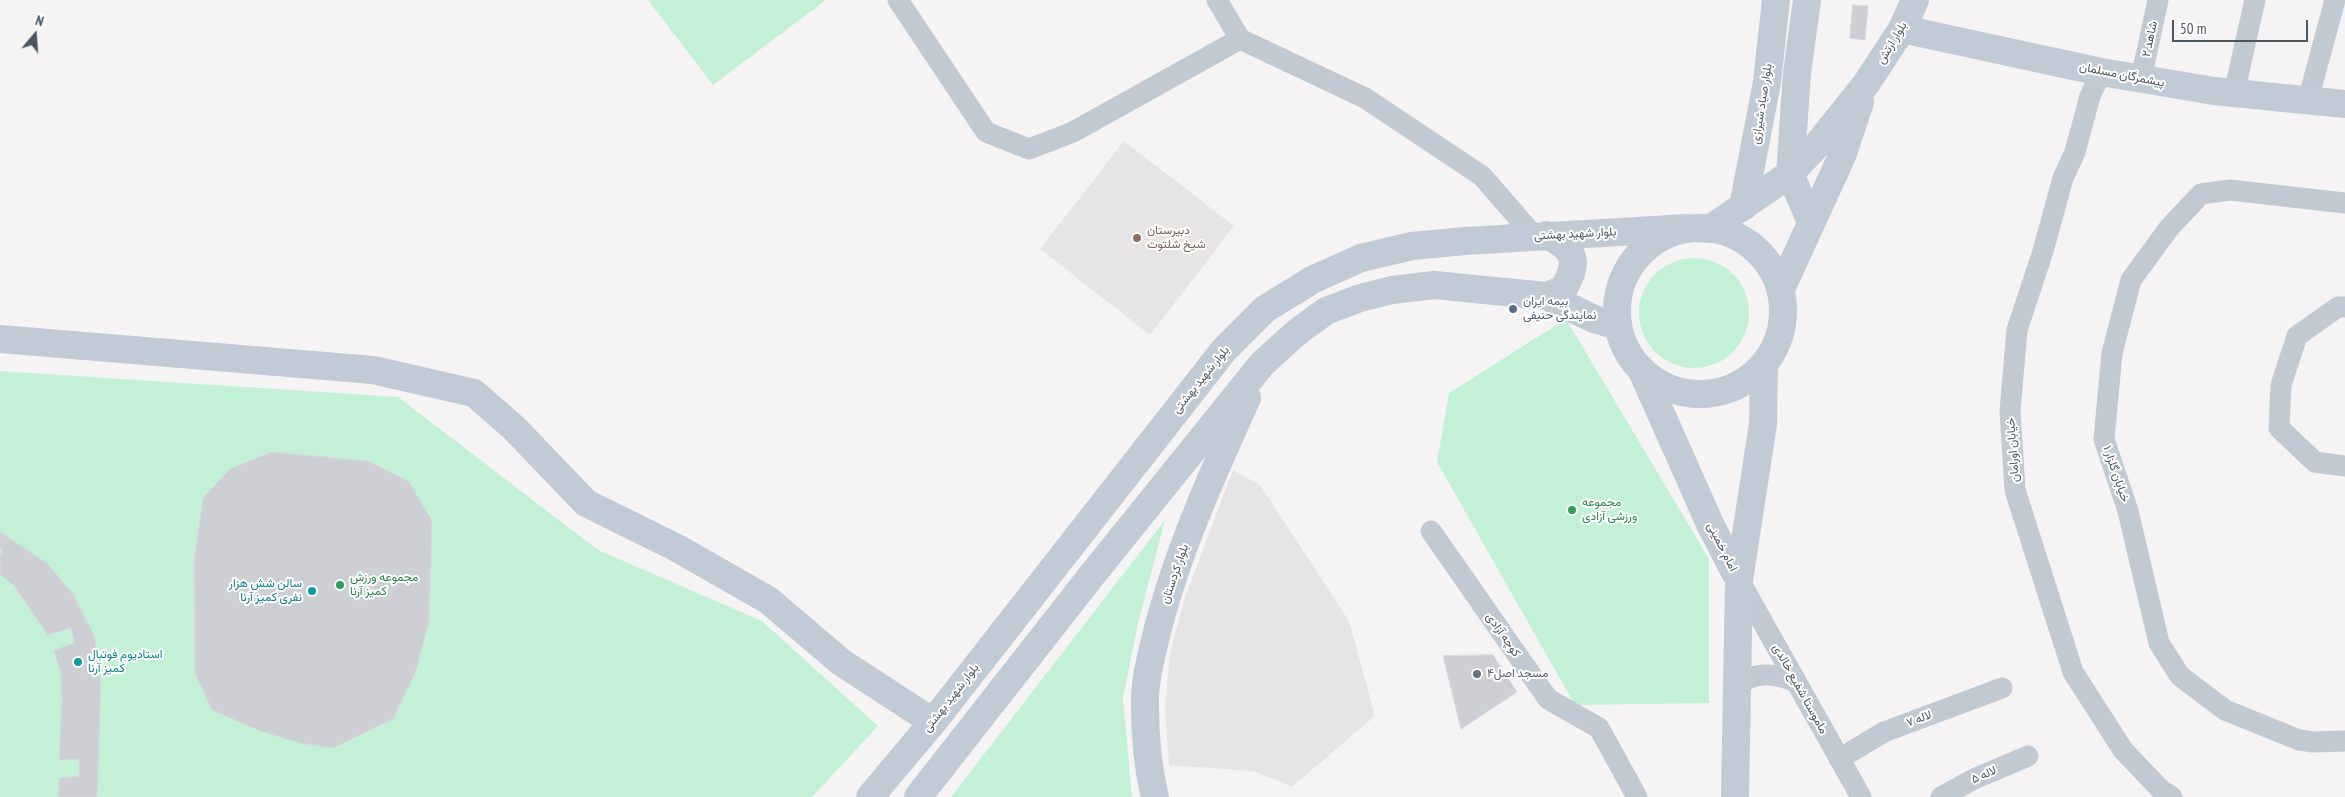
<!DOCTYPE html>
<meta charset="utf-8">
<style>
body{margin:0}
#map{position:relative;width:2345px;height:797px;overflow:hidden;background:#f5f3f3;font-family:"PT Sans Narrow",sans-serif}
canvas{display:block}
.north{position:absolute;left:10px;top:10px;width:50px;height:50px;-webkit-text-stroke:4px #fff;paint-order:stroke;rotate:18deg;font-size:14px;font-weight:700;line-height:20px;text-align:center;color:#4a5661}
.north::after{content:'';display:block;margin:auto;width:18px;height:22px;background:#4a5661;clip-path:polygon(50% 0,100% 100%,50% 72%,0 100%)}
.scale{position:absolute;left:2172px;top:20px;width:136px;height:22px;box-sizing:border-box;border:2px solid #4a5661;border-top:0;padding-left:6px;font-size:15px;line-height:18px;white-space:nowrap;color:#4a5661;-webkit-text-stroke:4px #fff;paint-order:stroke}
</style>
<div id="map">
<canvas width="2345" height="797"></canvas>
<div class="north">N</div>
<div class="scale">50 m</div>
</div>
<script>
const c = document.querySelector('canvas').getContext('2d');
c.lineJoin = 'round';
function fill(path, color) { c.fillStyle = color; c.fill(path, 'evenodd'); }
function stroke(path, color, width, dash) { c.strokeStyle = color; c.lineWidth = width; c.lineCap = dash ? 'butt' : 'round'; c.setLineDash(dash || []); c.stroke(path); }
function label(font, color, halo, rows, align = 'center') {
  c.font = font + ' "PT Sans Narrow",Vazirmatn,sans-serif'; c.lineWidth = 4; c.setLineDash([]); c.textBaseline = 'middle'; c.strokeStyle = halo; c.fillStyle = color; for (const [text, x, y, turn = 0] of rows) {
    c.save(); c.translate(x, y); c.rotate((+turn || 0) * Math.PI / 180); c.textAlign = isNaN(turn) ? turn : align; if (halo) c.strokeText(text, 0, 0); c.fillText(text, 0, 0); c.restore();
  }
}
const education = new Path2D(`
 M 1124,141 L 1234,226 L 1150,335 L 1040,249 Z
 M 1233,470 L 1260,485 L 1349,621 L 1375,716 L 1292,787 L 1253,771 L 1169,765 L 1165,708 L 1170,654 L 1184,600 Z`);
const green = new Path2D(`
 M 648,0 L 826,0 L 713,85 Z
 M1639 313a55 55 0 1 1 110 0a55 55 0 1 1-110 0Z
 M 1566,319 L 1709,559 L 1709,703 L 1575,705 L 1437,462 L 1449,393 Z
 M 0,371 L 398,397 L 598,550 L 762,621 L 878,726 L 812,797 L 0,797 Z
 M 1165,520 L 1138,623 L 1123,698 L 1132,797 L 951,797 Z`);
const building = new Path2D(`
 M 1853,5 L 1868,6 L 1865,40 L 1850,38 Z
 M 272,452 L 368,461 L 408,481 L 432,520 L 429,621 L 416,671 L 393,719 L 333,748 L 300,743 L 263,732 L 212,710 L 195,673 L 194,561 L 203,498 L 230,469 Z
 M 0,532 L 47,563 L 73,594 L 94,635 L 101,683 L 97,797 L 58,797 L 59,778 L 79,776 L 79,759 L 59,760 L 62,700 L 61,675 L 54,650 L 75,643 L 71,628 L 48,635 L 14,586 L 0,574 L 0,555 L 3,551 L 0,548 Z
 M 1493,655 L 1517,692 L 1461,729 L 1443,656 Z`);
const street = new Path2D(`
 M 898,0 L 986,132 L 1029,149 L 1073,132 L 1240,39 L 1365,98 L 1482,176 L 1534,236
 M 1217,0 L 1240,39
 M 2101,72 L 2090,96 L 2075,152 L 2063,178 L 2043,251 L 2017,330 L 2010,411 L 2015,490 L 2073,672 L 2123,750 L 2160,789 L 2172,797
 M 2141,79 L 2158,0
 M 2234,93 L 2255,0
 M 2308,100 L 2335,0
 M 2345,203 L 2230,190 L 2201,194 L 2169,228 L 2131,280 L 2112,353 L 2104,439 L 2128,511 L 2159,643 L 2180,676 L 2225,710 L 2299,740 L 2313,742 L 2345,741
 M 2345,307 L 2338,307 L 2297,336 L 2281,385 L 2279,428 L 2315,462 L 2345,466
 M 1431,531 L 1548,699 L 1599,728 L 1637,797
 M 1739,580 L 1861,797
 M 1738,686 C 1754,670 1778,674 1796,682
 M 1839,759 L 1884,732 L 2002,688
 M 1941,797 L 1974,779 L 2028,756`);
const secondary = new Path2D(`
 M 1807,0 L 1797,73 L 1790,174 L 1811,222
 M 1902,29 L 2101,72 L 2214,91 L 2345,104
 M 1743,207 L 1767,82 L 1776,0
 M 1700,228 L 1710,229 L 1790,174 L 1818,144 L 1866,84 L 1902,29 L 1915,0
 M1617 311a83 83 0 1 1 166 0a83 83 0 1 1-166 0Z
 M 1781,289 L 1842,156 L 1860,102
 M 1546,296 L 1563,290 C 1579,261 1577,251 1547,235
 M 0,339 L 373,370 L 474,393 L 514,428 L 586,503 L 677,548 L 768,600 L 841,662 L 933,722
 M 1642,371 L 1711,526 L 1739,580 L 1735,797
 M 1739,580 L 1763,424 L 1764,365
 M 870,797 L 933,722 L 1224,350 L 1265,309 L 1312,280 L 1361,258 L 1412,246 L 1465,241 L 1688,228
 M 918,797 L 1092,575 L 1262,364 L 1296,333 L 1326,311 L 1360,298 L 1392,290 L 1434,285 L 1546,296 L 1594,319 L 1618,326
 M 1155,797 C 1148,768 1145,737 1145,707 C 1144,680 1152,653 1158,628 C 1179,548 1213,473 1247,398`);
const markers = [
 [1137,238,5,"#8d6e63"],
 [1513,309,5,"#5c6f8a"],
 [1572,510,5,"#2e9e5b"],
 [340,585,5,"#2e9e5b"],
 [312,591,5,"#0f9aa8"],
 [78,662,5,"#0f9aa8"],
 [1477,674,5,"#6b7280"]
];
const streetNames = [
 ["شاهد ۲",2150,39,-78],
 ["بلوار ارتش",1892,43,-59],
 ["پیشمرگان مسلمان",2122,75,11],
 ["بلوار صیاد شیرازی",1762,104,-81],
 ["بلوار شهید بهشتی",1575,234,-3],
 ["بلوار شهید بهشتی",1201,380,-51],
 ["خیابان اورامان",2013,450,-94],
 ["خیابان گلزار ۱",2116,474,71],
 ["امام خمینی",1722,547,63],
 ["بلوار کردستان",1175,574,-71],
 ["کوچه آزادی",1503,635,55],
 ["ماموستا شفیع خالدی",1800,689,61],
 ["بلوار شهید بهشتی",951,698,-52],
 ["لاله ۷",1919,719,-20],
 ["لاله ۵",1984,775,-24]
];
const educationNames = [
 ["دبیرستان",1147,231],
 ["شیخ شلتوت",1147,245]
];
const serviceNames = [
 ["بیمه ایران",1523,302],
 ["نمایندگی حنیفی",1523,316]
];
const leisureNames = [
 ["مجموعه",1582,503],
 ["ورزشی آزادی",1582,517],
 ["مجموعه ورزش",350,578],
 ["کمیز آرنا",350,592]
];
const cultureNames = [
 ["سالن شش هزار",302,584],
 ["نفری کمیز آرنا",302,598],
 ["استادیوم فوتبال",88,655,"left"],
 ["کمیز آرنا",88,669,"left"]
];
const worshipNames = [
 ["مسجد اصل۴",1487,674]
];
fill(education, '#e6e4e5');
fill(green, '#c3f1d5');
fill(building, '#cdcfd5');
stroke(building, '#d7d9de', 1);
stroke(street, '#c1cad2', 21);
stroke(secondary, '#c1cbd6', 28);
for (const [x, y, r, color] of markers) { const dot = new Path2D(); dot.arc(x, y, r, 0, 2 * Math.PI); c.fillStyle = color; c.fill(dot); stroke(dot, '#fff', 2); }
label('12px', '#4a5661', '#fff', streetNames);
label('12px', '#785e54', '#fff', educationNames, 'left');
label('12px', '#4e5e75', '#fff', serviceNames, 'left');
label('12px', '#27864d', '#fff', leisureNames, 'left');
label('12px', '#0d838f', '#fff', cultureNames, 'right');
label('12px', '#5b616d', '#fff', worshipNames, 'left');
</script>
